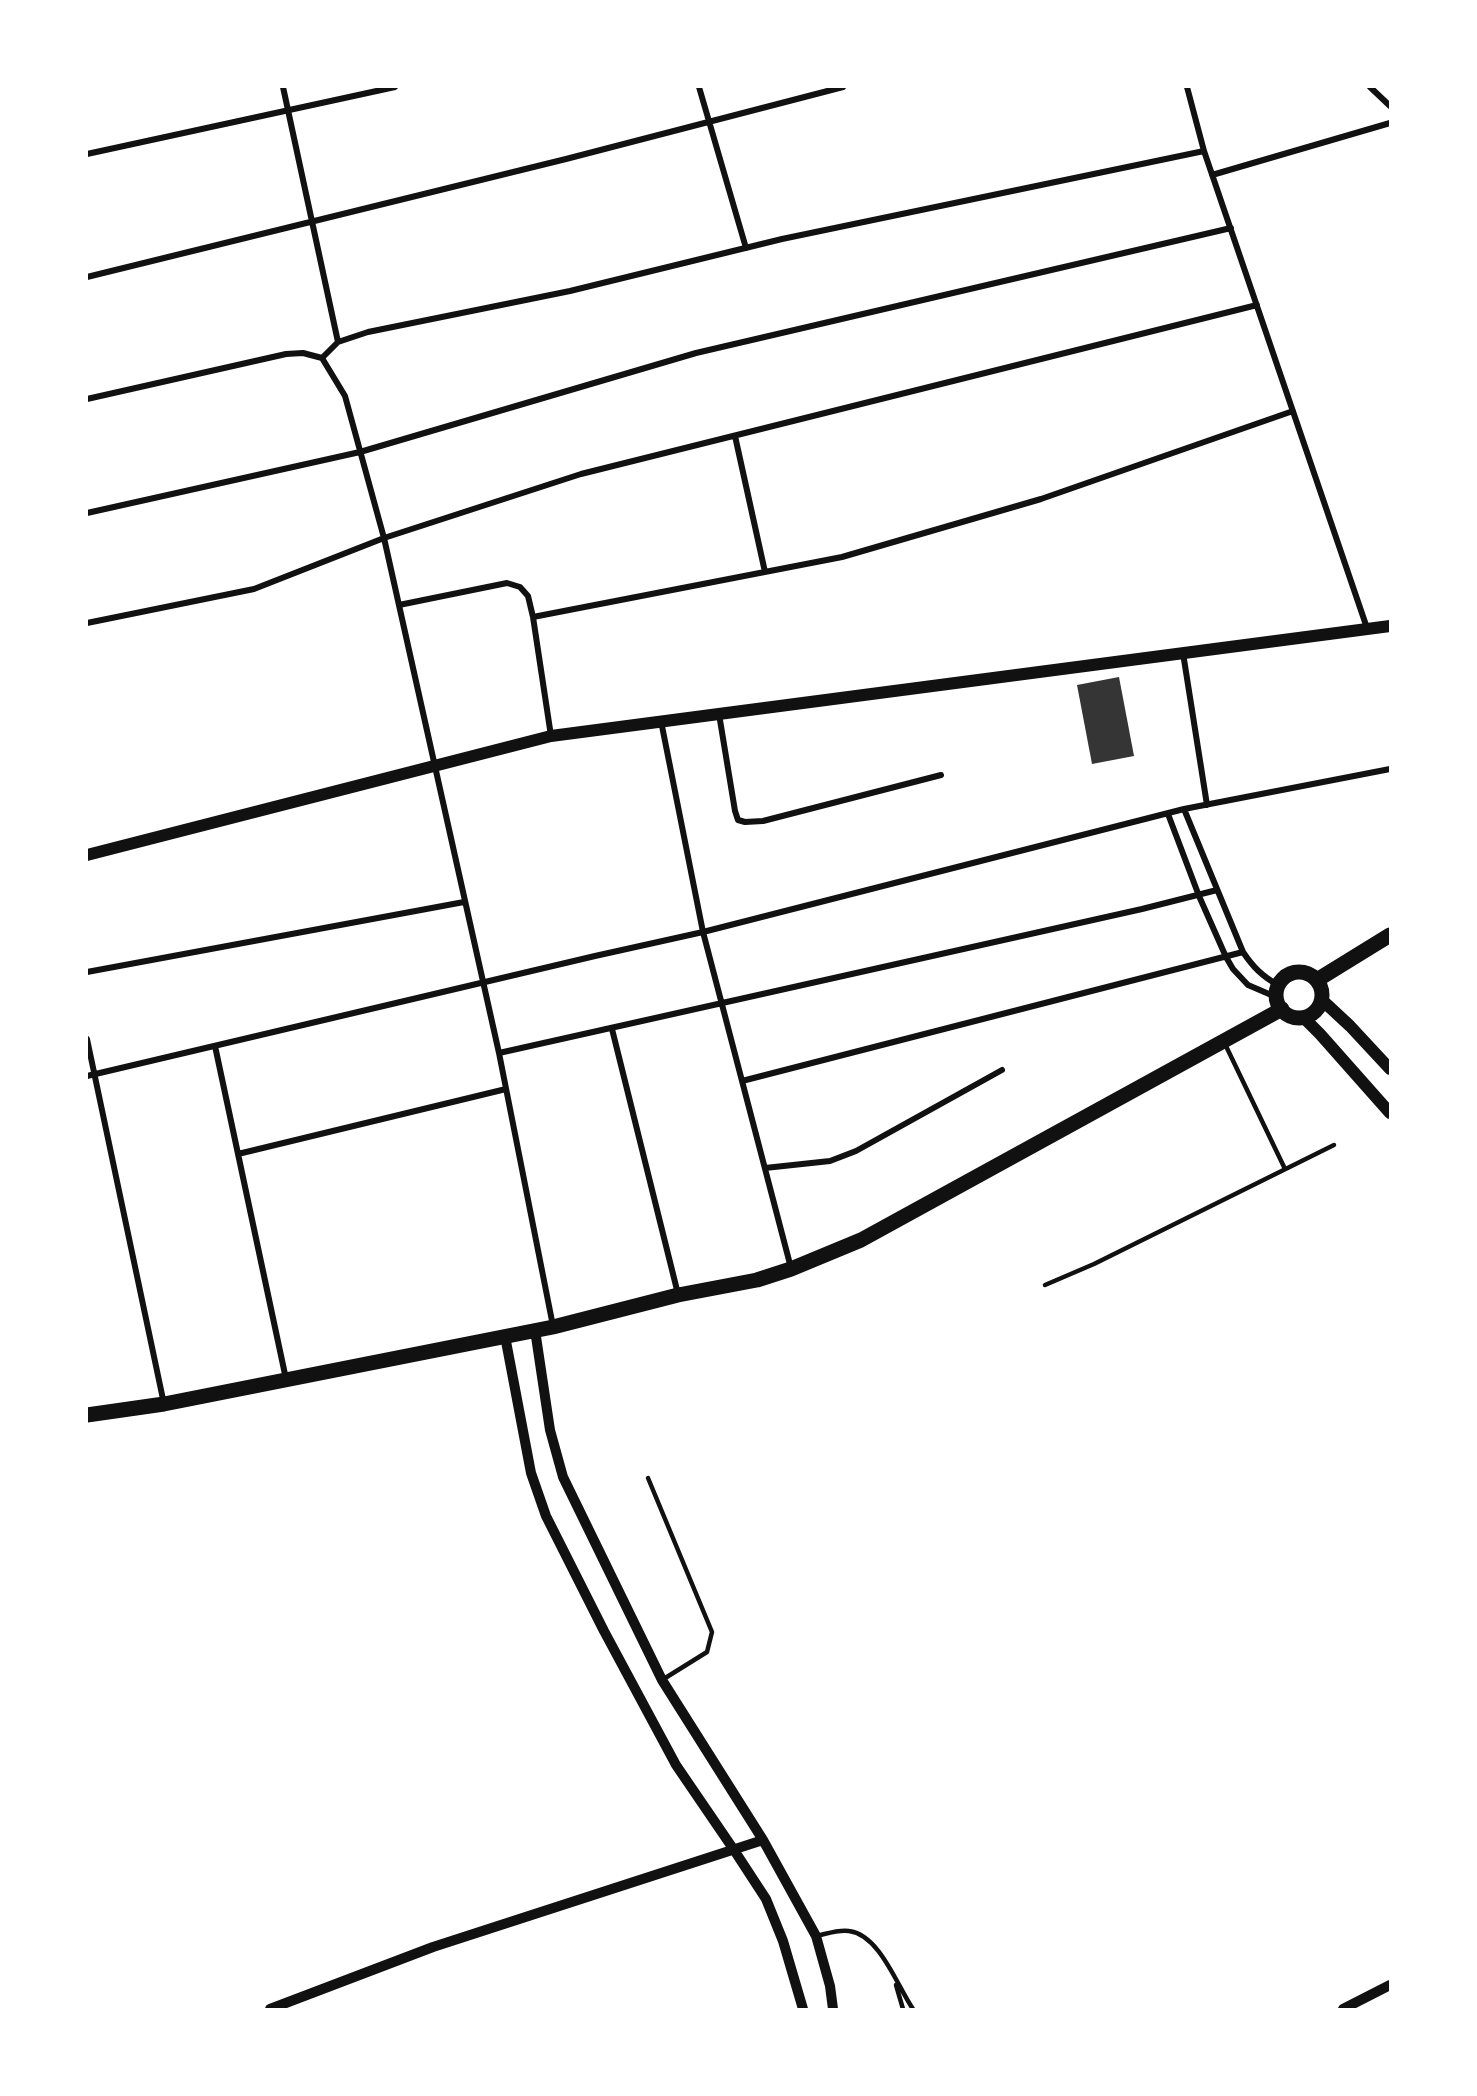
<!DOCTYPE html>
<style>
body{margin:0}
#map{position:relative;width:1477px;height:2096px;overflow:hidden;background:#fff;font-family:"Roboto Condensed",sans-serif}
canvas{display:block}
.frame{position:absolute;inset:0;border:88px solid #fff;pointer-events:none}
</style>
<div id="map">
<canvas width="1477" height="2096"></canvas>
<div class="frame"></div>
</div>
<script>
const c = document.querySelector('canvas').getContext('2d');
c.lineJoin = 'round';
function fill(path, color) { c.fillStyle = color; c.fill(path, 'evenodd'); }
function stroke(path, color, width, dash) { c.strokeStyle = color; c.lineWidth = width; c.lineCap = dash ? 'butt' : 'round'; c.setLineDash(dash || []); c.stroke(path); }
const building = new Path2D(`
 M 1119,677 L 1134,756 L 1092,764 L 1077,685 Z`);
const service = new Path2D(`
 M 1225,1044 L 1285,1169
 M 1045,1285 L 1094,1264 L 1334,1145
 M 648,1478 L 712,1632 L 707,1652 L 662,1680
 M 816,1936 C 826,1934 839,1929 849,1931 C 880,1935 897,1986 913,2009
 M 896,1985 L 903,2009`);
const minor = new Path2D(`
 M 283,87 L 338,342
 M 699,87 L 746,248
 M 1187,87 L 1204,151 L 1367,628
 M 1370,87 L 1390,106
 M 87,154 L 395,87
 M 1212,175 L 1390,123
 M 87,277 L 566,159 L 843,87
 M 322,358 L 338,342 L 368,332 L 570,291 L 782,239 L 1204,151
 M 87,399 L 286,354 L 303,353 L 322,358 L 345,396 L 384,538 L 499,1053 L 553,1326
 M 735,436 L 765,572
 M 87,513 L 360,452 L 696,353 L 1231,228
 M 399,605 L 507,583 L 520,587 L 528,596 L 533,617 L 551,736
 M 533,617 L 842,557 L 1041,499 L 1293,411
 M 87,623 L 254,589 L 384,538 L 581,474 L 1257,305
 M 1183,653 L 1207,805
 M 719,714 L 735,811 L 738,820 L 745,822 L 763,821 L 941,775
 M 661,721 L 703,932 L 791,1268
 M 1184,809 L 1243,952 C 1253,967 1262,976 1278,985
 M 1168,814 L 1199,896 L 1226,957 L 1233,969 L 1248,985 L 1276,997
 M 87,972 L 464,902
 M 612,1029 L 678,1294
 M 87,1039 L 164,1404
 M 215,1046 L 286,1379
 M 499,1053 L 1142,909 L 1217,890
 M 87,1076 L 595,956 L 703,932 L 1184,809 L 1390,769
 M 742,1081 L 1243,952
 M 238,1154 L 506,1089
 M 765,1168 L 830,1161 L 856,1151 L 1002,1070`);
const tertiary = new Path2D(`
 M 535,1330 L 550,1430 L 563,1477 L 662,1680 L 763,1840 L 816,1936 L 830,1986 L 833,2009
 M 505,1336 L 531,1473 L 546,1516 L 604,1631 L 676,1765 L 734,1850 L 766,1899 L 783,1941 L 803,2009
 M 270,2009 L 433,1947 L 763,1840
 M 1343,2009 L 1390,1985`);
const secondary = new Path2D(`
 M 87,855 L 551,736 L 1390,626
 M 1322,1000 L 1350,1026 L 1390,1069
 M 1304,1018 L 1320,1034 L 1390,1113`);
const primary = new Path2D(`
 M1276 995a23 23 0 1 1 46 0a23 23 0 1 1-46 0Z
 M 1317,980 L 1390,935
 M 87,1415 L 164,1404 L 553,1327 L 678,1295 L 757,1280 L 791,1269 L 861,1240 L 1282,1009`);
fill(building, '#353535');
stroke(service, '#111', 4.5);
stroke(minor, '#111', 6);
stroke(tertiary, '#111', 10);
stroke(secondary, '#111', 12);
stroke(primary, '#111', 15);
</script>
